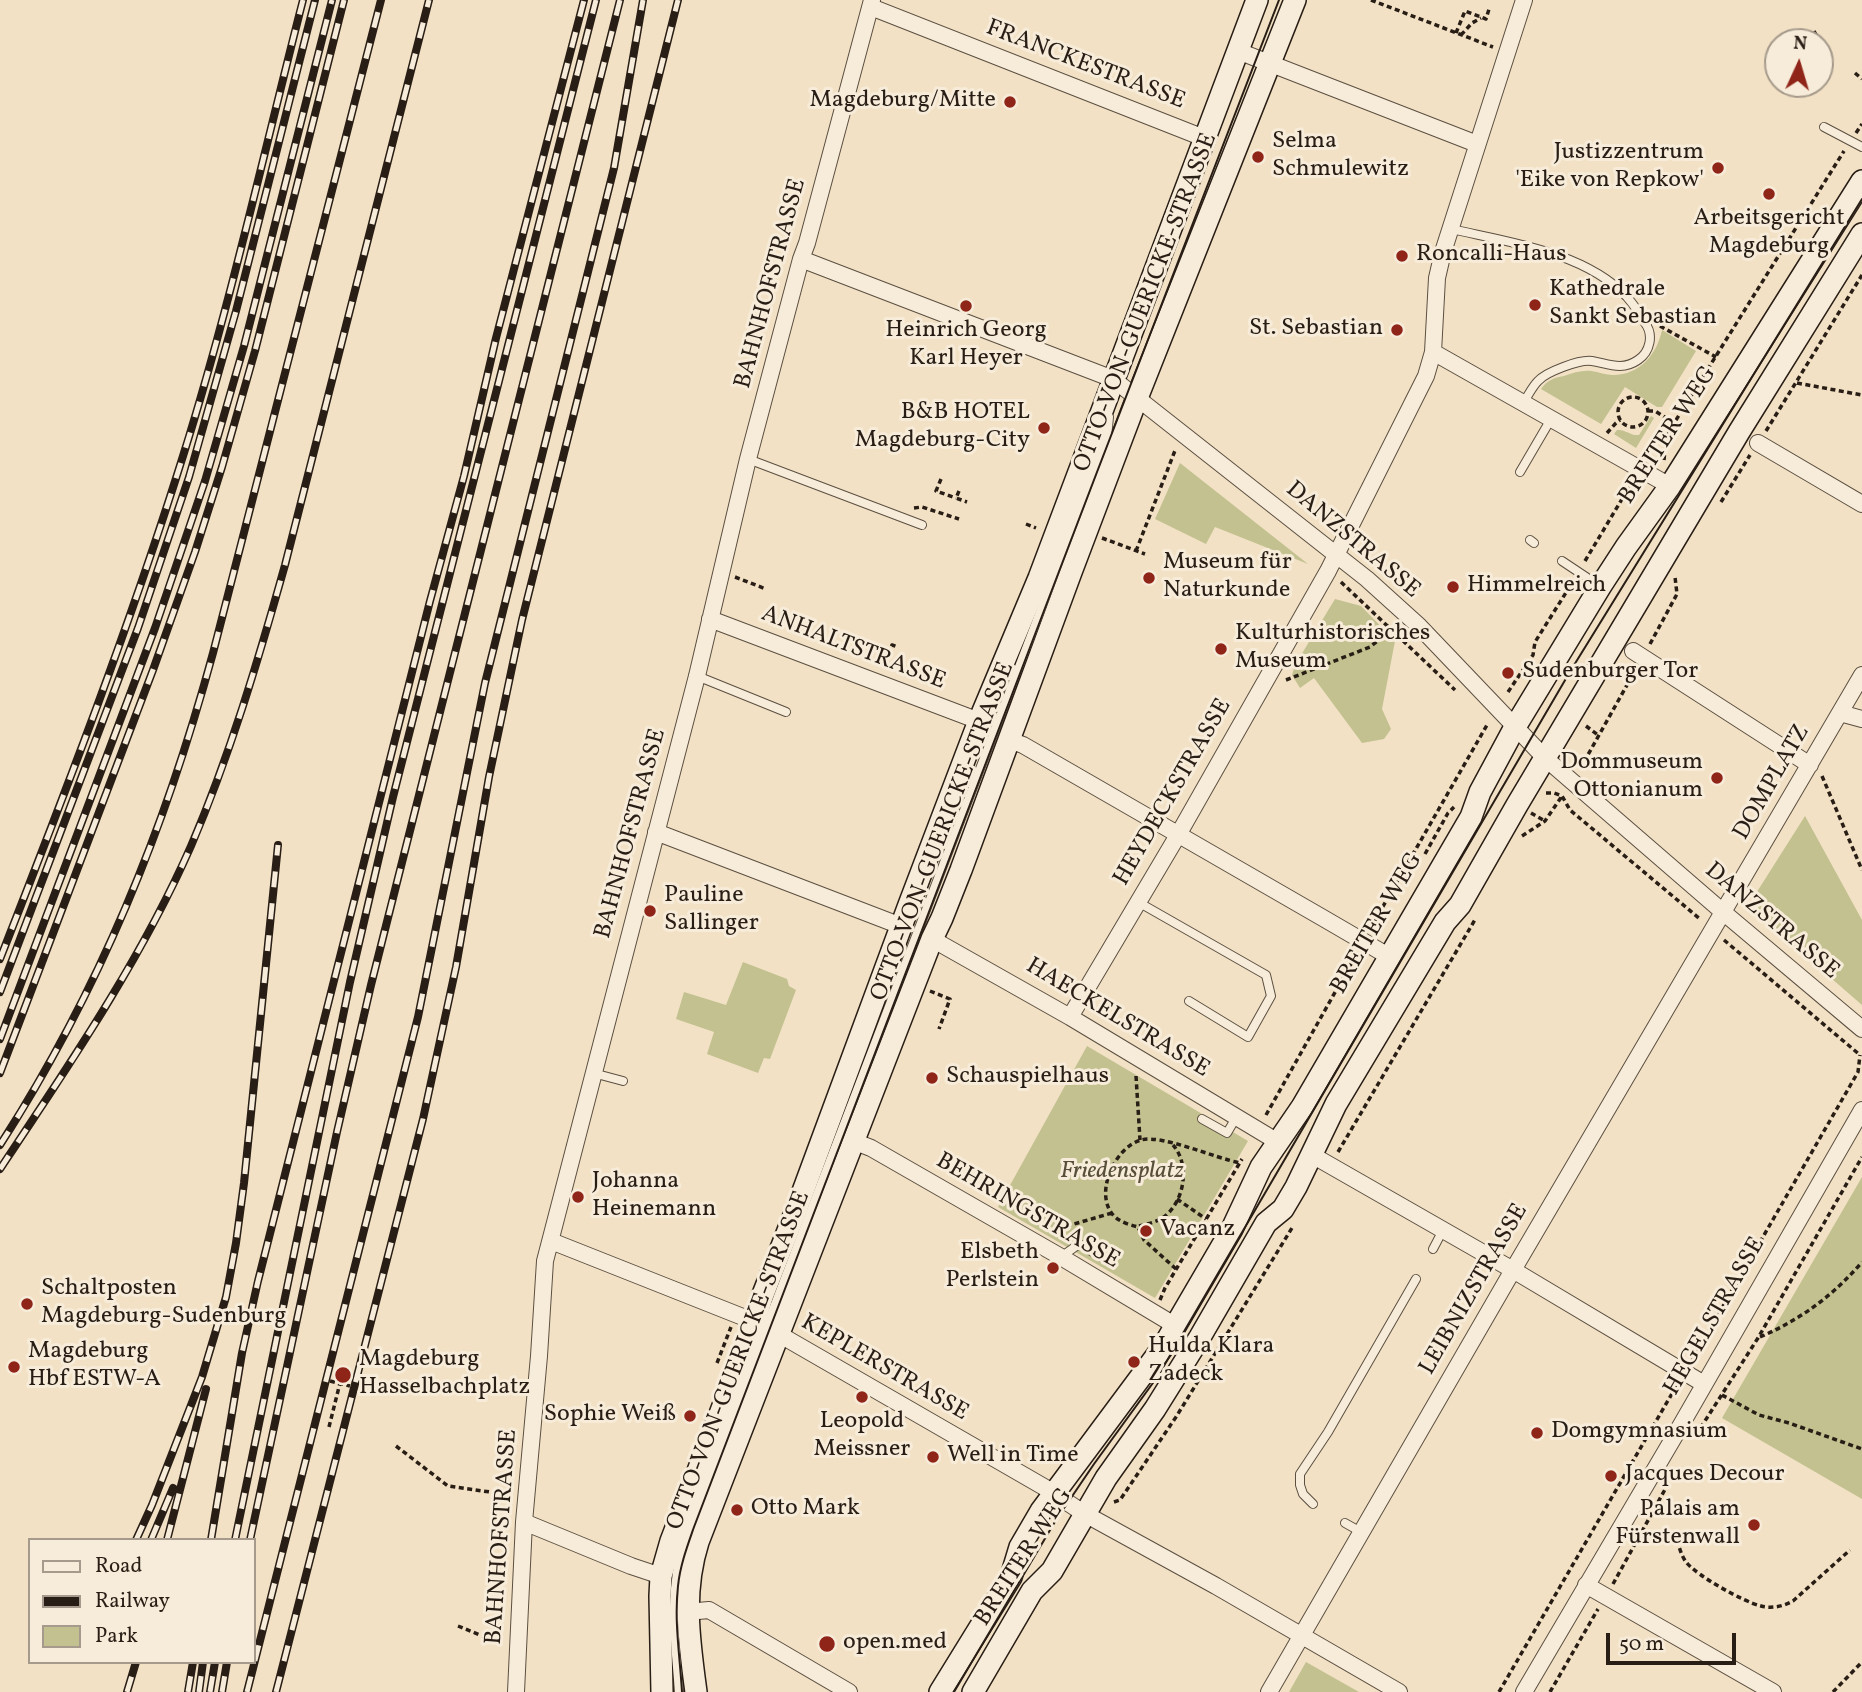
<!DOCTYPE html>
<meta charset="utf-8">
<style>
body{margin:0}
#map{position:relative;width:1862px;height:1692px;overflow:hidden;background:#f2e1c5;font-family:Vollkorn,serif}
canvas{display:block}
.legend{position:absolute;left:28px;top:1538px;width:228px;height:126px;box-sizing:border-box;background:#f7ecd9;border:2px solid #a59a8b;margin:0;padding:9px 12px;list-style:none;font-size:21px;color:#291e15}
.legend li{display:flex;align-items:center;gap:14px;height:35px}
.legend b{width:35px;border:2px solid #a59a8b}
.north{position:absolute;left:1764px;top:28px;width:70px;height:70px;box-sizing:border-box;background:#f7ecd9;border:2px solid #a59a8b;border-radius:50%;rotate:4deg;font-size:19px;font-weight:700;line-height:28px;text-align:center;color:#291e15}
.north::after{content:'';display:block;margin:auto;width:24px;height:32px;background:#8f2418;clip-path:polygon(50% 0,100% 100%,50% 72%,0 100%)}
.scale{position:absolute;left:1606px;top:1633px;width:130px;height:32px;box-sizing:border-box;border:4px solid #291e15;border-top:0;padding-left:9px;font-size:21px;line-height:24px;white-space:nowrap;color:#291e15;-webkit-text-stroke:5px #f7ecd9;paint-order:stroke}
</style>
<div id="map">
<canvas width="1862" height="1692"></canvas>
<ul class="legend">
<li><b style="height:9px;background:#f7ecd9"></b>Road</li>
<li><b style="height:9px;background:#291e15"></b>Railway</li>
<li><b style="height:19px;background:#c2c18f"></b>Park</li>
</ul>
<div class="north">N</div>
<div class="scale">50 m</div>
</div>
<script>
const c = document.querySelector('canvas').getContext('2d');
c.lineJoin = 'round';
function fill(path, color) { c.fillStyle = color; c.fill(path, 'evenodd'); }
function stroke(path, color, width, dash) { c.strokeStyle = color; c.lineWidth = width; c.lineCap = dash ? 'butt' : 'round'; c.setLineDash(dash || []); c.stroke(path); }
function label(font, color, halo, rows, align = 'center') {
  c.font = font + ' Vollkorn,serif'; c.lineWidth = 6; c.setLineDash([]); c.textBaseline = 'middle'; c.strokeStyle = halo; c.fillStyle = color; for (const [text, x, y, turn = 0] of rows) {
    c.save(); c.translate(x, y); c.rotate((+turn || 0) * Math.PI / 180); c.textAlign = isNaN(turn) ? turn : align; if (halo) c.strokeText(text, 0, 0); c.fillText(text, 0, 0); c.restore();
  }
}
const green = new Path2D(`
 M 1662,330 L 1696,351 L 1662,407 L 1657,407 L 1625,387 L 1601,424 L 1541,389 C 1547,380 1554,378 1564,376 C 1573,373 1582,370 1591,371 C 1599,372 1606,375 1613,375 C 1640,375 1657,354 1662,330 Z
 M 1651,416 L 1654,418 L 1636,448 L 1614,434 L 1617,430 C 1625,429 1631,436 1639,435 Z
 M 1180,463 L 1308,564 L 1215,527 L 1206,544 L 1155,519 Z
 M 1335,599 L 1361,606 L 1395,641 L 1382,709 L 1391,729 L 1384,739 L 1362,743 L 1314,678 L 1300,688 L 1292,675 L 1295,665 Z
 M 1805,816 L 1862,920 L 1862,1005 L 1748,906 Z
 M 743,962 L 787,979 L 789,986 L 796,990 L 770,1059 L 764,1058 L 758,1073 L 707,1054 L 714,1032 L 676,1019 L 684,992 L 726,1005 Z
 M 1087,1046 L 1248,1141 L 1155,1298 L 998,1207 Z
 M 1862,1177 L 1862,1499 L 1722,1418 Z
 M 1306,1662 L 1359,1692 L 1289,1692 Z`);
const path = new Path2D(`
 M 1371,0 L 1493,47
 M 1814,31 L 1827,55
 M 1456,33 L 1465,11 L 1486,19 L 1489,9
 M 1461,35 L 1472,23 L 1481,18
 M 1855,73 L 1862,79
 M 1856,133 L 1862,124
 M 1660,326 L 1716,357
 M 1797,383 L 1862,395
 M1618 412a15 15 0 1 1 30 0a15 15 0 1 1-30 0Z
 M 1648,411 L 1655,411 L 1674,423
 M 1766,431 L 1862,275
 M 1607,433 L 1616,423 L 1620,420
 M 1664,460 L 1666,439 L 1671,428 L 1844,151
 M 941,479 L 936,491 L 956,498
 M 959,491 L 956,498 L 967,502
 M 1721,502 L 1750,455
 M 914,508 L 922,507 L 959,519
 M 1026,524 L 1036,528
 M 1102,538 L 1145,554
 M 1136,551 L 1176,448
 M 1585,561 L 1631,484
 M 735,577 L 766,589
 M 1341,582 L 1455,690
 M 1650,644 L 1677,594 L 1675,577
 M 885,662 L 892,645 L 898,647
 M 1286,680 L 1370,647 L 1392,629
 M 1508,692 L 1533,655 L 1535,642 L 1572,583
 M 1586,726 L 1598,735
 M 1580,769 L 1636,669
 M 1822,776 L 1862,870
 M 1546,793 L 1554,793 L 1562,796 L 1570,810 L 1700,919
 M 1531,813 L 1545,821
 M 1522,836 L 1545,821 L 1562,796
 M 1425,854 L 1448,813 L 1454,807
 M 1370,929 L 1487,725
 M 1724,940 L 1860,1055
 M 930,991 L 950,999 L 939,1029
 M 1136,1076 L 1140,1140
 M 1266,1115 L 1356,955
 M 1338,1152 L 1476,918
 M 1177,1199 L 1206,1219
 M 1139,1226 C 1147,1224 1158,1222 1165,1216 C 1185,1200 1190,1164 1173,1145
 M 1050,1231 L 1112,1213
 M 1176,1269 L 1144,1240 L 1138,1227 C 1130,1225 1120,1222 1114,1216 C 1093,1194 1115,1147 1141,1140 C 1162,1134 1217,1159 1241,1163
 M 1160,1300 L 1165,1288 L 1242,1159
 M 1760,1337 C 1800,1320 1834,1295 1862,1262
 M 1692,1360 L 1858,1072 L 1860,1055
 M 717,1363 L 731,1327
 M 330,1381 L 350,1386
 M 1722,1395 L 1759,1415 L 1789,1423 L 1862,1449
 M 329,1427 L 340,1383
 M 1696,1435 L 1758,1338 L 1862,1157
 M 396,1446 L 448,1486 L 511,1495
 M 1114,1502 L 1120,1500 L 1176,1417 L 1292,1228
 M 1674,1532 C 1678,1541 1680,1554 1686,1562 C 1697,1576 1744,1602 1761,1606 C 1772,1609 1784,1606 1793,1601 L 1850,1550
 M 1613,1584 L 1668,1484
 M 458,1626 L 502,1644
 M 1499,1692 L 1677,1385
 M 1550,1692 L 1598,1609
 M 1833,1692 L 1862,1662`);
const lane = new Path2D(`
 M 1824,127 L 1862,147
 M 1451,229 C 1508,242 1585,252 1627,297 C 1634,305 1640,314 1645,323 C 1654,335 1650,352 1638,360 C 1622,371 1609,364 1592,361 C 1580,359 1546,372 1538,381 C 1532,387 1528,396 1523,403
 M 748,459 L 922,525
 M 1520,472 L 1551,419
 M 1530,540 L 1534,543
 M 1562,561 L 1598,585
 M 697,676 L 786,712
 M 1138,902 L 1266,975 L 1271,996 L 1248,1037 L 1189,1001
 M 593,1073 L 623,1081
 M 1202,1119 L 1227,1133 L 1237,1116
 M 1433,1249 L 1443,1230
 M 1061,1257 L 1079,1244 L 1110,1262
 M 1313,1504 L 1303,1494 L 1300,1485 L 1300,1474 L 1328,1432 L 1416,1279
 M 1345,1523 L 1361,1532
 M 679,1692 C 675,1639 668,1593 684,1542 L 1107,437 L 1109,417`);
const street = new Path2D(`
 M 871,7 L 1204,138
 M 1238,51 L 1477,144
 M 801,259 L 1113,379 L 1367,579 L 1419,626 L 1545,758 L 1723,912 L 1862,1029
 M 1433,352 L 1670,486
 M 1758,443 L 1862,504
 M 710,619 L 979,721
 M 1633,651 L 1810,765
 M 1840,713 L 1862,719
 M 1009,740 L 1023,745 L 1323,918 L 1390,957
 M 656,832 L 901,926
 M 932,939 L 1070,1017 L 1278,1142
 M 1070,1017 L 1178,835 L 1328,571 L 1426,376 L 1433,352 L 1437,278 L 1443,252 L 1524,0
 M 853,1141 L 871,1148 L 1061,1257 L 1176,1326
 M 1312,1155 L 1513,1270 L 1704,1384
 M 551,1241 L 763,1325 L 1044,1487 L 1085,1514 L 1216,1586 L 1399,1692
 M 524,1522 L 631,1566 L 661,1576
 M 1586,1585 L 1773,1692
 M 687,1612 L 709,1610 L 849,1692
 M 516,1692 L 524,1522 L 539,1356 L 545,1261 L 697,676 L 748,459 L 801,259 L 807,243 L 872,0
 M 1269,1692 L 1513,1270 L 1862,675
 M 1524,1692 L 1677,1432 L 1862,1110`);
const secondary = new Path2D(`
 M 662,1692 L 660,1596 L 661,1576 L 671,1541 L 750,1336 L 762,1297 L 795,1213 L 909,905 L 979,721 L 1039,578 L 1257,0
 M 696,1692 C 689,1641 682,1592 698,1542 L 932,939 L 942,918 L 961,870 L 1071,572 L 1137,398 L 1295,0
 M 940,1692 L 1011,1577 L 1020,1547 L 1041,1511 L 1163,1347 L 1232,1229 L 1261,1167 L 1302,1107 L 1471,817 L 1480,792 L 1515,727 L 1600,587 L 1626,547 L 1670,486 L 1862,181
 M 973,1692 L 1032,1591 L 1052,1571 L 1106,1478 L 1155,1409 L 1200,1337 L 1266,1223 L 1283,1209 L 1296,1187 L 1336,1104 L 1445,922 L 1460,905 L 1517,805 L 1739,432 L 1862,234`);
const tram = new Path2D(`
 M 682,1692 C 680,1657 674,1621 678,1586 C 680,1566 687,1547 694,1527 L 1097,472 L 1279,0
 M 954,1692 L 1056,1520 L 1094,1464 L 1158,1376 L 1571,670 L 1862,199`);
const rail = new Path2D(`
 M 0,959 C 65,793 130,626 183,456 C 230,306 264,152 303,0
 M 0,992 L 138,628 L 189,477 L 236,311 L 315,0
 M 0,1039 L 155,628 L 205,481 L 244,346 L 332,0
 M 0,1073 L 153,670 L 195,552 L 222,467 L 255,351 L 344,0
 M 0,1145 C 99,991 165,829 213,653 L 381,0
 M 0,1169 C 69,1065 141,960 191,846 C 230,755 258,661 285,565 L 429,0
 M 136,1540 L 152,1505 L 202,1377 L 226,1297 L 236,1243 L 244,1183 L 278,845
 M 151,1540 L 173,1488
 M 167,1540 L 206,1389
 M 211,1540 L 242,1353 L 258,1281 L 430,601 L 464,476 L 496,338 L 584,0
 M 235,1540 L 350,982 L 393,797 L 596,0
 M 250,1540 L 337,1132 L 371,985 L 620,0
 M 127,1692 L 136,1662
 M 188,1692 L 193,1662
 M 199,1692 L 203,1662
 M 210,1692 L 215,1662
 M 222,1692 L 227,1662
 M 247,1692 L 418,1017 L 485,683 L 614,168 L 643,0
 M 276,1692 L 423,1119 L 456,967 L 489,777 L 522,620 L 678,0`);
const markers = [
 [1010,102,7,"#8f2418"],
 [1258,157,7,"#8f2418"],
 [1718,168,7,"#8f2418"],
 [1769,194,7,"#8f2418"],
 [1402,256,7,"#8f2418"],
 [1535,305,7,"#8f2418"],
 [966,306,7,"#8f2418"],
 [1397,330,7,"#8f2418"],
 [1044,428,7,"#8f2418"],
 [1149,578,7,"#8f2418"],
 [1453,587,7,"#8f2418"],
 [1221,649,7,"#8f2418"],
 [1508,673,7,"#8f2418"],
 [1717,778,7,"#8f2418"],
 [650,911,7,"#8f2418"],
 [932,1078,7,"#8f2418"],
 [578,1197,7,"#8f2418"],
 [1146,1231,7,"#8f2418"],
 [1053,1268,7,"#8f2418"],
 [27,1304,7,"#8f2418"],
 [1134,1362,7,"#8f2418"],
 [14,1367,7,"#8f2418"],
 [343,1375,9,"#8f2418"],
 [862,1397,7,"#8f2418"],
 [690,1416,7,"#8f2418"],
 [1537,1433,7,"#8f2418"],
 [933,1457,7,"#8f2418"],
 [1611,1476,7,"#8f2418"],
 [737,1510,7,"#8f2418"],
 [1754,1525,7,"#8f2418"],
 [827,1644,9,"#8f2418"]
];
const streetNames = [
 ["FRANCKESTRASSE",1085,66,21],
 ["BAHNHOFSTRASSE",772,284,-75],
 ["OTTO-VON-GUERICKE-STRASSE",1147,303,-69],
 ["BREITER WEG",1669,436,-57],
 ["DANZSTRASSE",1352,541,40],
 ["ANHALTSTRASSE",853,649,21],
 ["DOMPLATZ",1773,783,-60],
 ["HEYDECKSTRASSE",1174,793,-60],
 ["OTTO-VON-GUERICKE-STRASSE",944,832,-69],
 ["BAHNHOFSTRASSE",632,834,-75],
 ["DANZSTRASSE",1771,922,40],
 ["BREITER WEG",1378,924,-60],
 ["HAECKELSTRASSE",1117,1019,31],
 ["BEHRINGSTRASSE",1027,1212,30],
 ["LEIBNIZSTRASSE",1475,1290,-60],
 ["HEGELSTRASSE",1716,1317,-60],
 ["OTTO-VON-GUERICKE-STRASSE",740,1361,-69],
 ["KEPLERSTRASSE",884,1369,30],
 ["BAHNHOFSTRASSE",503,1537,-86],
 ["BREITER WEG",1025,1558,-57]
];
const poiNames = [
 ["Magdeburg/Mitte",996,102,"right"],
 ["Selma",1272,143],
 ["Schmulewitz",1272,171],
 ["Justizzentrum",1704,154,"right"],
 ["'Eike von Repkow'",1704,182,"right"],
 ["Arbeitsgericht",1769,220,"center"],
 ["Magdeburg",1769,248,"center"],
 ["Roncalli-Haus",1416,256],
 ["Kathedrale",1549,291],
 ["Sankt Sebastian",1549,319],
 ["St. Sebastian",1383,330,"right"],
 ["Heinrich Georg",966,332,"center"],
 ["Karl Heyer",966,360,"center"],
 ["B&B HOTEL",1030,414,"right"],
 ["Magdeburg-City",1030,442,"right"],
 ["Museum für",1163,564],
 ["Naturkunde",1163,592],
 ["Himmelreich",1467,587],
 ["Kulturhistorisches",1235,635],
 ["Museum",1235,663],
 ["Sudenburger Tor",1522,673],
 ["Dommuseum",1703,764,"right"],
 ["Ottonianum",1703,792,"right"],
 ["Pauline",664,897],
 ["Sallinger",664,925],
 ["Schauspielhaus",946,1078],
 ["Johanna",592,1183],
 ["Heinemann",592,1211],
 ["Vacanz",1160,1231],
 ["Elsbeth",1039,1254,"right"],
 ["Perlstein",1039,1282,"right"],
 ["Schaltposten",41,1290],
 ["Magdeburg-Sudenburg",41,1318],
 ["Hulda Klara",1148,1348],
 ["Zadeck",1148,1376],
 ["Magdeburg",28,1353],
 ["Hbf ESTW-A",28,1381],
 ["Magdeburg",359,1361],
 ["Hasselbachplatz",359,1389],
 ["Sophie Weiß",676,1416,"right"],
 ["Leopold",862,1423,"center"],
 ["Meissner",862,1451,"center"],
 ["Domgymnasium",1551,1433],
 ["Well in Time",947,1457],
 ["Jacques Decour",1625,1476],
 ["Otto Mark",751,1510],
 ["Palais am",1740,1511,"right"],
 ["Fürstenwall",1740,1539,"right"],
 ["open.med",843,1644]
];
const parkNames = [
 ["Friedensplatz",1122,1173]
];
fill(green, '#c2c18f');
stroke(lane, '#5b4f41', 10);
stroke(street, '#5b4f41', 18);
stroke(secondary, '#291e15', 24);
stroke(path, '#291e15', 3.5, [5, 3.5]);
stroke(lane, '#f7ecd9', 8);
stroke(street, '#f7ecd9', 16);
stroke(secondary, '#f7ecd9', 21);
stroke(tram, '#291e15', 2);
stroke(rail, '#291e15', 8);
stroke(rail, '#f7ecd9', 5, [16]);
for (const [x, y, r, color] of markers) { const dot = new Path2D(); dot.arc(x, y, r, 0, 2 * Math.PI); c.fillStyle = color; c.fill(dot); stroke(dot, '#f7ecd9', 2.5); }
label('24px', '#291e15', '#f7ecd9', streetNames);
label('24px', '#291e15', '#f7ecd9', poiNames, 'left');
label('italic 24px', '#574f3a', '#f7ecd9', parkNames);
</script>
